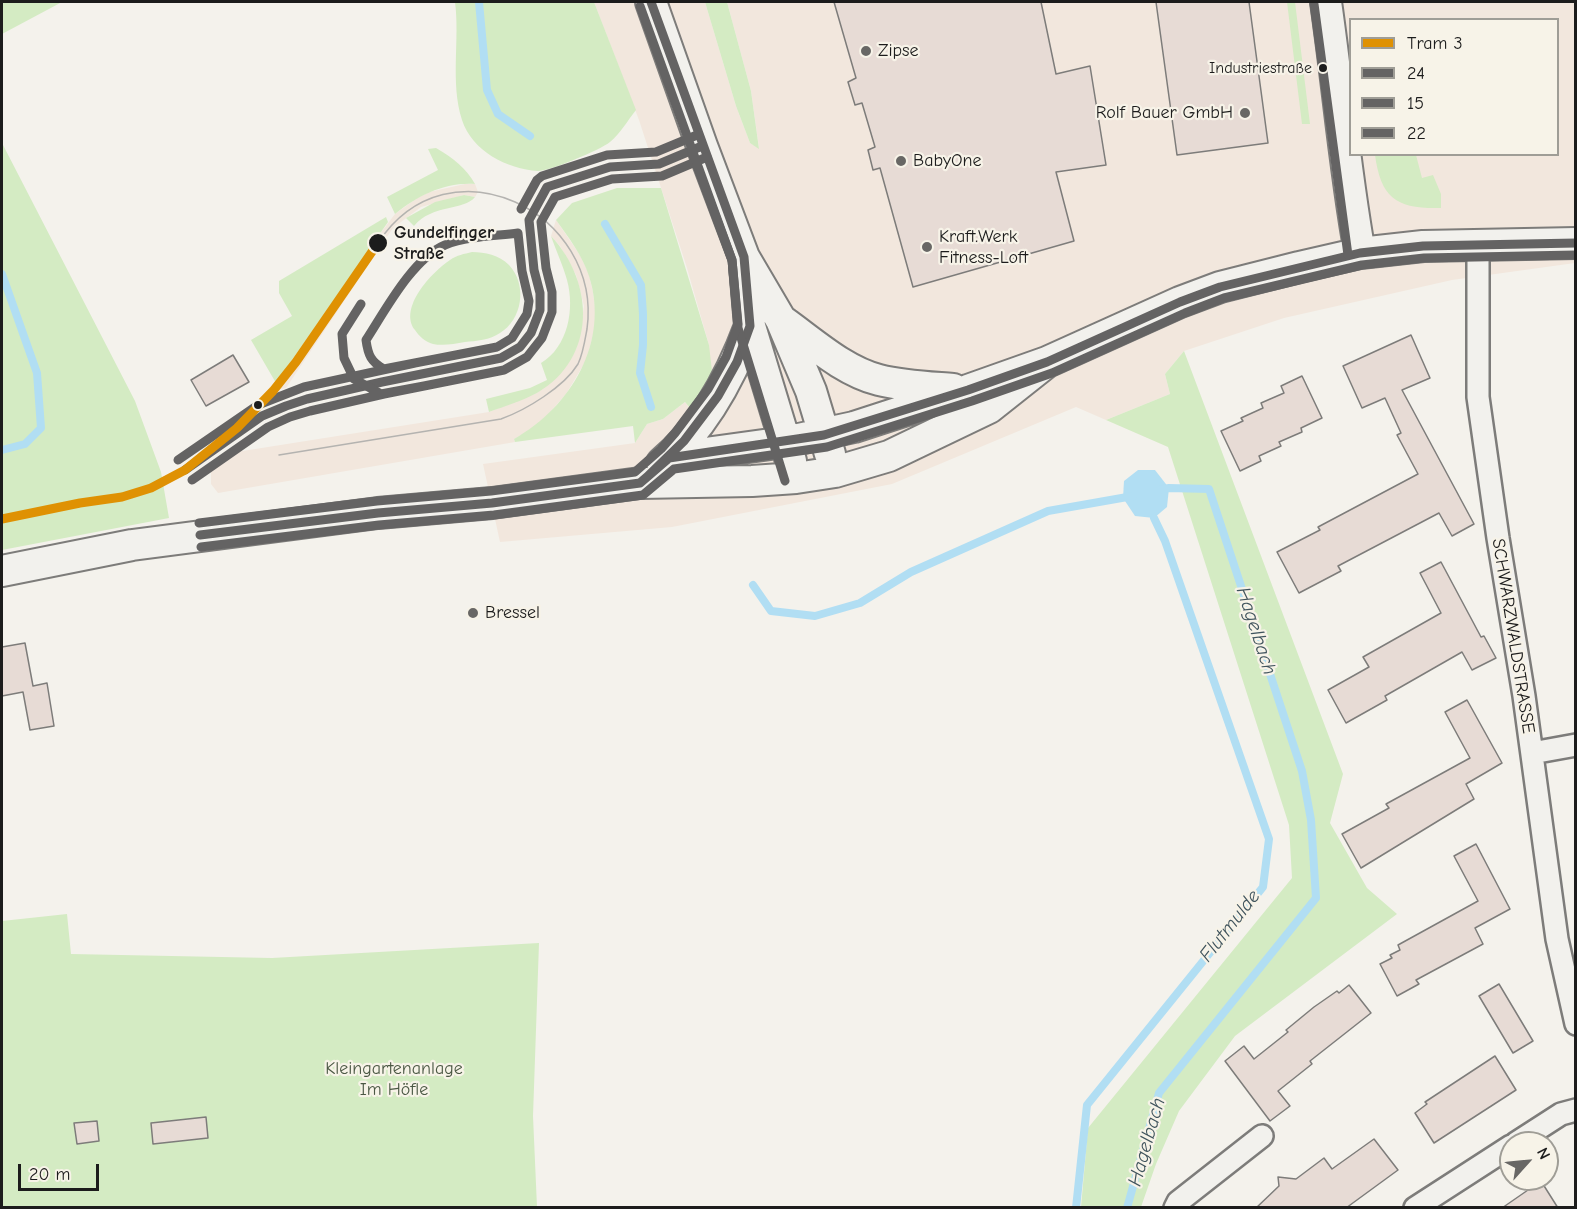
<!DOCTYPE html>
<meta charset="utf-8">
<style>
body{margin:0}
#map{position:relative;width:1577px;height:1209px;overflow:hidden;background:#f4f2ec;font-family:"Comic Neue",sans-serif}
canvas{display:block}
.frame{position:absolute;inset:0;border:3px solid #1c1c1c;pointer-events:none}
.legend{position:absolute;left:1349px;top:18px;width:210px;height:138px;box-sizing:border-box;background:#f7f3e8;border:2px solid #9f9d96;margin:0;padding:8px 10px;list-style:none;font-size:18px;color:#1c1c1c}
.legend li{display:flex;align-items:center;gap:12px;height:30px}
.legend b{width:30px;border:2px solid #9f9d96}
.north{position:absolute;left:1499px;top:1131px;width:60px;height:60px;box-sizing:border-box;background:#f7f3e8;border:2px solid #9f9d96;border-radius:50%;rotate:63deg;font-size:16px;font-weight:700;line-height:24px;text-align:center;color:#1c1c1c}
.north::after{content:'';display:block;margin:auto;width:21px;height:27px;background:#686765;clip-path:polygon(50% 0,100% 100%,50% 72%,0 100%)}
.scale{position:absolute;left:18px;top:1164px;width:81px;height:27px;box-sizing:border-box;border:3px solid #1c1c1c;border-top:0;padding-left:8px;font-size:18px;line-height:21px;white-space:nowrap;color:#1c1c1c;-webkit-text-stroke:4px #f7f3e8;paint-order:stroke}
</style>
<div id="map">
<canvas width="1577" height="1209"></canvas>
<div class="frame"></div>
<ul class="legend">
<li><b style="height:8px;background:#df9103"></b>Tram 3</li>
<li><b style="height:8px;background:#646363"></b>24</li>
<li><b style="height:8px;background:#646363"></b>15</li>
<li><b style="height:8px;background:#646363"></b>22</li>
</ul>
<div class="north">N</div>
<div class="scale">20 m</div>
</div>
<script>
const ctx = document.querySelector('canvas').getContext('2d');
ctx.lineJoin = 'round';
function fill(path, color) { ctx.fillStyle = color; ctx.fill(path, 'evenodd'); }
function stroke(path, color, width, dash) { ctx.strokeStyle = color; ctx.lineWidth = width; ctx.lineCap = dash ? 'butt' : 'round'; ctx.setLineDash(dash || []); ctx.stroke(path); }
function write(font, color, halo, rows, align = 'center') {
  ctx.font = font + ' "Comic Neue",sans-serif'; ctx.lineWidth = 4.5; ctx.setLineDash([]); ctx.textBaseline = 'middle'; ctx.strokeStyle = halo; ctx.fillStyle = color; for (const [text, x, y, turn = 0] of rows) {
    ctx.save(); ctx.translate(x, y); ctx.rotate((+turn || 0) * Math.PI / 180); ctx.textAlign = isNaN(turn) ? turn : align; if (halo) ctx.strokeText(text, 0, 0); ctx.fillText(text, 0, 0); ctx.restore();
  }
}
fill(new Path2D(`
 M 594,2 L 705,2 L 736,106 L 750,143 L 759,148 L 751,91 L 727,2 L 1575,2 L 1575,263 L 1452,280 L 1284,318 L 1184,351 L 1165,374 L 1170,394 L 1106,420 L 1076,407 L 892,484 L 672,527 L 500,542 L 483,464 L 635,443 L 647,424 L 663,419 L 685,402 L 695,414 L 709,345 L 687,268 L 639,120 ZM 1350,20 L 1558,20 L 1558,154 L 1350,154 Z
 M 465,184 L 475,184 L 478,192 L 475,197 L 464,195 L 421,207 L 393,228 L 286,388 L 281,389 L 276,383 L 360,260 L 395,214 L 417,198 L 429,192 Z
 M 556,220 L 580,255 L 589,274 L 593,293 L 596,313 L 595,327 L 587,359 L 566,394 L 545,418 L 531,430 L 514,439 L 515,442 L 218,493 L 211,484 L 211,471 L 230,453 L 489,412 L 537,393 L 562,371 L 571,358 L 577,347 L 584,306 L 576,275 L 560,246 L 551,236 Z`), '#f2e7dd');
fill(new Path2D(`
 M 2,2 L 62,2 L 2,34 Z
 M 455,2 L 594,2 L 636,110 C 628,120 620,134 610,142 C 600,150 550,171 538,171 C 507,169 472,151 462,120 C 450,82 460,40 455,2 Z
 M 705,2 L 727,2 L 751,91 L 759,149 L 750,143 L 736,106 Z
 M 1287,2 L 1295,2 L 1310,124 L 1302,124 Z
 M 2,143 L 135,401 L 161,472 L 169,518 L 2,550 Z
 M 436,148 C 453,158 466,168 475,184 C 445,182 419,195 395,214 L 387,197 L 438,170 L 428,149 Z
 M 1375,155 L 1416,155 L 1422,178 L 1433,175 L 1441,194 L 1441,208 C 1397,209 1381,199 1375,155 Z
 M 617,188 L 661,188 L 709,345 L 713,380 L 695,414 L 685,402 L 663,419 L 647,424 L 635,443 L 633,426 L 515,442 L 514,439 C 571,407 610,342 589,276 C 582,255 569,238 556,220 L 572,203 Z
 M 464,195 L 475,197 C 464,211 432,204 414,226 L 406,218 L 435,202 Z
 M 386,217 L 388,222 L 276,383 L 251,340 L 292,316 L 279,293 L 279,281 Z
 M 551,236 C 595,283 597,358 537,393 C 522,401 505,406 489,412 L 486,399 L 530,388 L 547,380 L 541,363 C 568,347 575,309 567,280 C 563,265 556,251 551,236 Z
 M 472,252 C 485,252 499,255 509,265 C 528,285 522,320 500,333 C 490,340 476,341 465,342 C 454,344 443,346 433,344 C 425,342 419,336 415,330 C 398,308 432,272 450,260 C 457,255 464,254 472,252 Z
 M 1184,351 L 1343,774 L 1330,823 L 1367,888 L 1397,914 L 1235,1036 L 1179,1111 L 1156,1164 L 1141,1207 L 1081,1207 L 1088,1128 L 1292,878 L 1289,825 L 1168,447 L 1106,420 L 1170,394 L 1165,374 Z
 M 67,914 L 71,954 L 272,958 L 539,943 L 533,1116 L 537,1207 L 2,1207 L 2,921 Z`), '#d4ebc3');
fill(new Path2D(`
 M 1138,470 L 1155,470 L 1169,488 L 1167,507 L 1154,518 L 1135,516 L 1123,498 L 1124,481 Z`), '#b1def3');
stroke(new Path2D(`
 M 479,2 L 487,90 L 498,114 L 530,136
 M 605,224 L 641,285 L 643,314 L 643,345 L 640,373 L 651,407
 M 2,274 L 37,373 L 41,428 L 25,444 L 2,450
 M 753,585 L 771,611 L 815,616 L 860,603 L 911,572 L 1048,511 L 1133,496
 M 1076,1208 L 1087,1105 L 1263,887 L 1269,839 L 1165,541 L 1154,518
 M 1127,1208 L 1159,1093 L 1316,898 L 1311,820 L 1302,771 L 1209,489 L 1169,488 L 1160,490`), '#b1def3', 8);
const building = new Path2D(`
 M 834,2 L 1041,2 L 1056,74 L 1090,66 L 1106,165 L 1056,172 L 1074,241 L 913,287 L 880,168 L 873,170 L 868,150 L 875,147 L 862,103 L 855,105 L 848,82 L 856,78 Z
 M 1156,2 L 1249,2 L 1268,143 L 1177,155 Z
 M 1411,335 L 1430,378 L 1402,390 L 1474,524 L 1452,536 L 1439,513 L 1338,566 L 1341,571 L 1299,593 L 1277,552 L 1320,530 L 1318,527 L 1418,474 L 1397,435 L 1401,433 L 1385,398 L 1362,408 L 1343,366 Z
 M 233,355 L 249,382 L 206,406 L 191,380 Z
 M 1302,376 L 1322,418 L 1301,428 L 1302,432 L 1279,442 L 1281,446 L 1259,456 L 1261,461 L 1240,471 L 1221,431 L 1243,421 L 1241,418 L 1263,408 L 1261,403 L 1284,393 L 1281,386 Z
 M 1441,562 L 1481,637 L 1484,636 L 1496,658 L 1472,670 L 1462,652 L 1385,696 L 1387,700 L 1346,723 L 1328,690 L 1369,667 L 1363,657 L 1441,613 L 1420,573 Z
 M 25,643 L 33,686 L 47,683 L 54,726 L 30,730 L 23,692 L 2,696 L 2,647 Z
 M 1467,700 L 1502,763 L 1466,784 L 1474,799 L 1361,868 L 1342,834 L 1389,808 L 1386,804 L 1470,758 L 1445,712 Z
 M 1476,844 L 1510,909 L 1475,928 L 1483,944 L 1416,980 L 1419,984 L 1397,996 L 1380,964 L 1392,958 L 1390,955 L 1400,950 L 1398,945 L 1478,901 L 1454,856 Z
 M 1499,984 L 1533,1041 L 1513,1053 L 1479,996 Z
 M 1349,985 L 1371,1013 L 1310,1061 L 1312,1064 L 1278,1091 L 1290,1106 L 1270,1121 L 1225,1061 L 1244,1046 L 1254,1059 L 1288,1032 L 1286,1030 L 1314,1007 L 1337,991 L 1339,993 Z
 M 1495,1056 L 1516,1090 L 1434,1143 L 1415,1113 L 1427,1104 L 1425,1102 Z
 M 206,1117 L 208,1138 L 153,1144 L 151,1123 Z
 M 97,1121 L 99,1141 L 77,1144 L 74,1123 Z
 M 1374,1139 L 1398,1170 L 1346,1208 L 1256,1208 L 1279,1186 L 1278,1177 L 1296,1179 L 1324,1158 L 1332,1169 Z
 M 1541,1181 L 1558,1208 L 1502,1208 Z`);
fill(building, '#e7dbd5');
stroke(building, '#7d7c7a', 1.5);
const street = new Path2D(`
 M 1478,244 L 1478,397 L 1498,538 L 1524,696 L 1557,939 L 1576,1024
 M 1532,753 L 1576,745
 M 1516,1143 L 1561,1114 L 1576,1110
 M 1175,1208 L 1178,1202 L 1262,1136
 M 1415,1208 L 1511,1146`);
const secondary = new Path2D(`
 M 651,2 L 702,146 L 744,257 L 781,320 L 811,391 L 830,454
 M 1326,2 C 1338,85 1345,170 1360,253
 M 745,266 L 750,326 L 791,461
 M 781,320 C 811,341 843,371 879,380 C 903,386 928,387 953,389
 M 669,458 L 785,442 L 854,427 L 968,390 L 1047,362 L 1180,302 L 1220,287 L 1299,267 L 1360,253 L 1423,246 L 1576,243
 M 662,463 C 704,428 731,377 750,326
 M 2,571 L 132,545 L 378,513 L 492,503 L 640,483 L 752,481 L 796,478 L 835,472 L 889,456 L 989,408 L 1047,362`);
stroke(street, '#7d7c7a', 26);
stroke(secondary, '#7d7c7a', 34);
stroke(street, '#f2f1ed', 21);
stroke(secondary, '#f2f1ed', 30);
stroke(new Path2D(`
 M 279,455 L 501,419 C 526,410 564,387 578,364 C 583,354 585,340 587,329 C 603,213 449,135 378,243`), '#b4b3b0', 1.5);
stroke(new Path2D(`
 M 185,470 L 262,416 L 286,406 L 307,399 L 382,382 L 501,358 L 520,347 L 531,333 L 540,310 L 540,293 L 534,270 L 529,220 L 547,187 L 610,167 L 659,164 L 702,146
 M 648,476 L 684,441 L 718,396 L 737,362 L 750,326 L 744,257 L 651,2
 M 200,535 L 378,513 L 492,503 L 640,483 L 669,458 L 824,435 L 968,390 L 1047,362 L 1180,302 L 1220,287 L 1360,253 L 1423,246 L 1576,243`), '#646363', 9);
stroke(new Path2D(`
 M 1314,4 L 1348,255
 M 691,150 L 732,260 L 738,328 L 785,481
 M 361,304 L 342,334 L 344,358 L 354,379 L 381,394 L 424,386
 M 192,480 L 268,427 L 290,417 L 310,411 L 384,394 L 504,370 L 527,357 L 542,338 L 552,312 L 552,292 L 546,268 L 541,222 L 555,197 L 612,179 L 662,176 L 707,157
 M 201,547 L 379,525 L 494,515 L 643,495 L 674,469 L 827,447 L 972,401 L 1052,373 L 1185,313 L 1224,298 L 1362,265 L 1424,258 L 1576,255`), '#646363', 9);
stroke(new Path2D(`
 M 521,209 L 537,180 L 542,176 L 607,155 L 656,152 L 697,135
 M 518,233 L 522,271 L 529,301 L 527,314 L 512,338 L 497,347 L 384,369 C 371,362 368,355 366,340 C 385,311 412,259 445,245 C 468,236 495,236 518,233 Z
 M 178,460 L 258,405 L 304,387 L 415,363
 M 199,523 L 377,501 L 491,491 L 635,472 L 661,449 L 675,433 L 708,389 L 726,357 L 738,324 L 732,260 L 640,6`), '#646363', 9);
stroke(new Path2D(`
 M 2,519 L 80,503 L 122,497 L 151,488 L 185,470 L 237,428 L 273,391 L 296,362 L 378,243`), '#df9103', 9);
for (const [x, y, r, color] of [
 [866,51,6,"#686765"],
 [1323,68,5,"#1c1c1c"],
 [1245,113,6,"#686765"],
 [901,161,6,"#686765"],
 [378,243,10,"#1c1c1c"],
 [927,247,6,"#686765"],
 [258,405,5,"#1c1c1c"],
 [473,613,6,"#686765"]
]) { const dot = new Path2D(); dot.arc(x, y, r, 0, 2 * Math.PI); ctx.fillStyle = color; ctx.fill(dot); stroke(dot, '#f7f3e8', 2); }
write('16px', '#1c1c1c', '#f7f3e8', [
 ["Industriestraße",1312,68]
], 'right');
write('18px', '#1c1c1c', '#f7f3e8', [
 ["Zipse",878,51],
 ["Rolf Bauer GmbH",1233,113,"right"],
 ["BabyOne",913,161],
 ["Kraft.Werk",939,237],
 ["Fitness-Loft",939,258],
 ["Bressel",485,613]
], 'left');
write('bold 18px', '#1c1c1c', '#f7f3e8', [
 ["Gundelfinger",394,233],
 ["Straße",394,254]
], 'left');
write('18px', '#1c1c1c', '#f7f3e8', [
 ["SCHWARZWALDSTRASSE",1513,636,81]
]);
write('18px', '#4b5844', '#f7f3e8', [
 ["Kleingartenanlage",394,1069],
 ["Im Höfle",394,1090]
]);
write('italic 20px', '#40545d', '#f7f3e8', [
 ["Hagelbach",1256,631,72],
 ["Flutmulde",1230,926,-52],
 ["Hagelbach",1147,1142,-74]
]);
</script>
